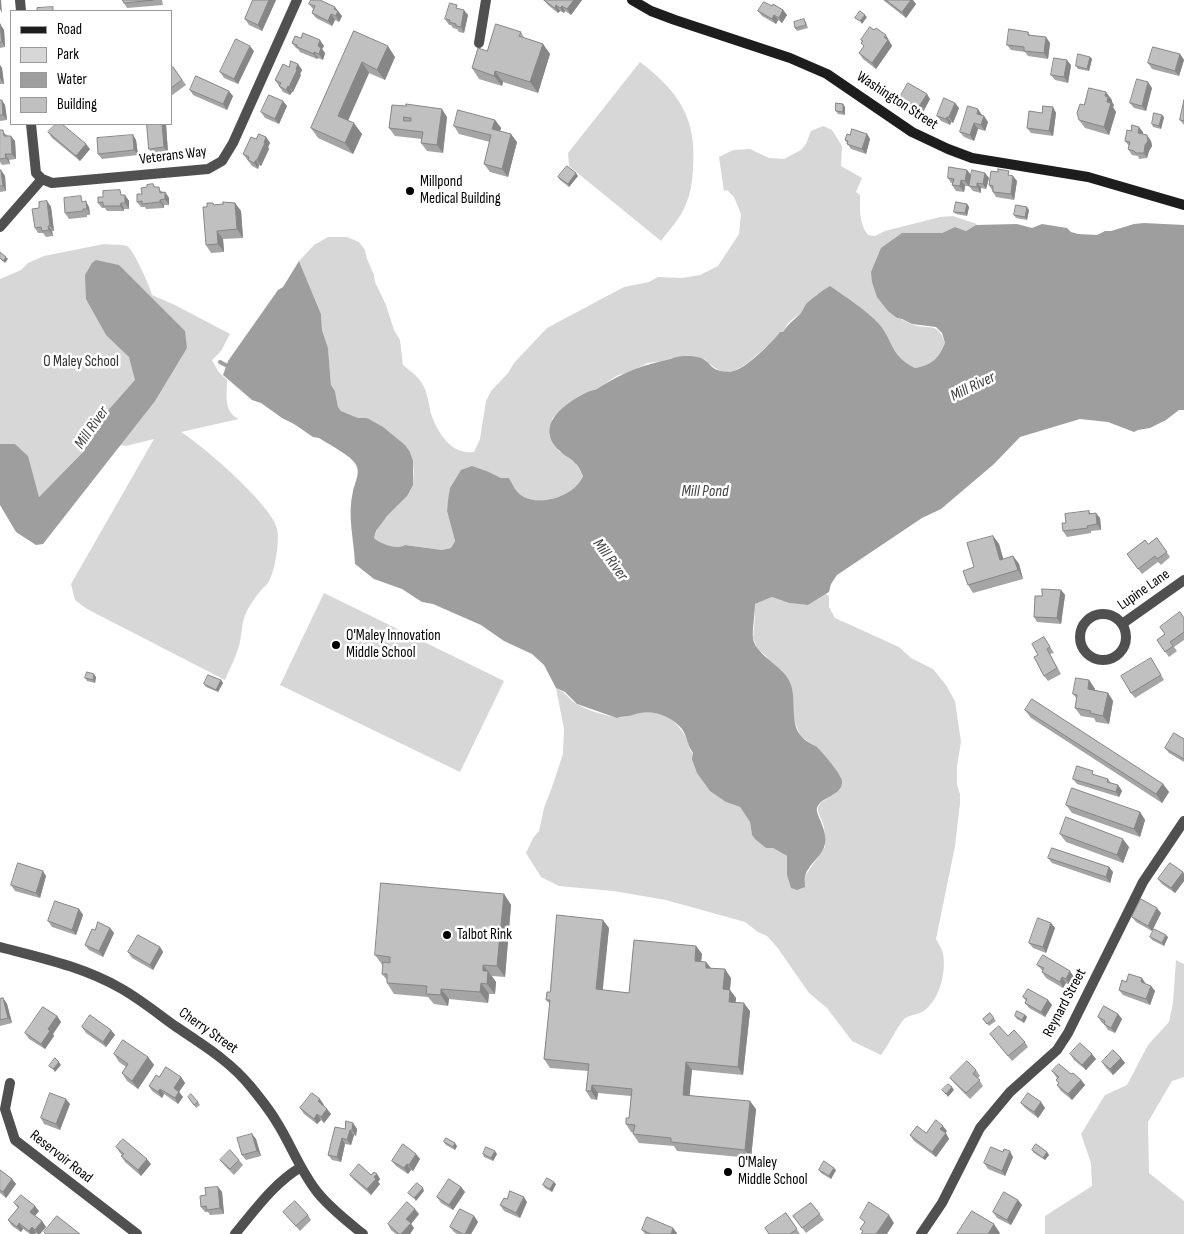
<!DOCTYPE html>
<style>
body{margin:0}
#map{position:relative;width:1184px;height:1234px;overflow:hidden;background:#fff;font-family:"Sofia Sans Condensed",sans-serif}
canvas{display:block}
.legend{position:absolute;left:10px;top:10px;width:162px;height:115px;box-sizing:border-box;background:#fff;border:1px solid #999;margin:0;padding:6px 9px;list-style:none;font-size:15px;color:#000}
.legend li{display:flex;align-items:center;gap:10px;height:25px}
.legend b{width:25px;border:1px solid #999}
</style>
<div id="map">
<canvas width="1184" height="1234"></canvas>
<ul class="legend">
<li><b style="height:6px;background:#1d1d1d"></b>Road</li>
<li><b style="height:14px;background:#d7d7d7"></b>Park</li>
<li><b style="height:14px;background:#9e9e9e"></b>Water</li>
<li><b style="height:14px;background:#c0c0c0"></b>Building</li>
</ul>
</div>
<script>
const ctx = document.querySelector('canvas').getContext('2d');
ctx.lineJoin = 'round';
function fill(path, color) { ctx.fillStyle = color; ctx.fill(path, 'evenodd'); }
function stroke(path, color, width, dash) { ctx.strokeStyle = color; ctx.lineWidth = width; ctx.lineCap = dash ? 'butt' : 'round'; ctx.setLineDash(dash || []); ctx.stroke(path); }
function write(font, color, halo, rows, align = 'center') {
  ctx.font = font + ' "Sofia Sans Condensed",sans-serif'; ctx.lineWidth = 5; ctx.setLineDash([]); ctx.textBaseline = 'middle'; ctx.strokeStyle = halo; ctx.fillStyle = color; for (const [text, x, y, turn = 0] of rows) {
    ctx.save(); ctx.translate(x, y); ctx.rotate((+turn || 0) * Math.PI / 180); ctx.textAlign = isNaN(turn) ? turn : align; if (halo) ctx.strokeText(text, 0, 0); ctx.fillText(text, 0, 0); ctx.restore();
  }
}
fill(new Path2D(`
 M 640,62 C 679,92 697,118 693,169 C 692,182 691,194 685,206 C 680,219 669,230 661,241 L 569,166 L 568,153 Z
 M 823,126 L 832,130 L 842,146 L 841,166 L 862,178 L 856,192 L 860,195 C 860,209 859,224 868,235 L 875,236 L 885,231 L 940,217 L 953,216 L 977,224 L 976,225 L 966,231 L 955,227 L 942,233 L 902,233 L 896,318 C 903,319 906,322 911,324 C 929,331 937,320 945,343 C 938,360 931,365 915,368 L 903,362 L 896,355 L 817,294 L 811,301 L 807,304 L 802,312 L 788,323 L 783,332 L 780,332 C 771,343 741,373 727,372 C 717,371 711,365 704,359 L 672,358 L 663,361 L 648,363 L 627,373 L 618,375 L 595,390 C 589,390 586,394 581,397 C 569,403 560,409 552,419 L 559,451 L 576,463 L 583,476 C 575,496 542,506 524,497 C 516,493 513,485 509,478 L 501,478 L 489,472 L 450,488 L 447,511 L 455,541 L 451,548 L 442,550 L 405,545 C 396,550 381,544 374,538 C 386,502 426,501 410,452 L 367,418 L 358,418 L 341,411 L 338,407 L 335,391 L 331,385 L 328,348 L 322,330 L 321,314 L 299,261 L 314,245 L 328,237 L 347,237 L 359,242 L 365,250 L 367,259 L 374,275 L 375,282 L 386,305 L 394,330 L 400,340 L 403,365 C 412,373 418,375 424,387 C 428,395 429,405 431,414 C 438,433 451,455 474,452 L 480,439 L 486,401 L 491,391 L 508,373 L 514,363 L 547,328 L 624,287 L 649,282 L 658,277 L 682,278 L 700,275 L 718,266 L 739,234 L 741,214 L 734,197 L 727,190 L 724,191 L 719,157 L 733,150 L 750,149 L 769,158 L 784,159 L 801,150 L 806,144 L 811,131 Z
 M 104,244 C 111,245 121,244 127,246 C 133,248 151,289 152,295 L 175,305 L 230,334 L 221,351 L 212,360 L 218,371 L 227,380 C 227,394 223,412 239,419 L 181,432 C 202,445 273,506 277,529 C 280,541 275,570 269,581 C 268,584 264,587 262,589 C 255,597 249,606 245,615 C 241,626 242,638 238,649 C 235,659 229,670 225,680 L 87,609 L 75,600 L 71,584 L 154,439 L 126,446 L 94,442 L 88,443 L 84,451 L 39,497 L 15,444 L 0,444 L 0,279 L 21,270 L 28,263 L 44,256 Z
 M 324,593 L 504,681 L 460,772 L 280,685 Z
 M 826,594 L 829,596 L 829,607 L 835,618 L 899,647 L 911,658 L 933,669 L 946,685 L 955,701 L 961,742 L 957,766 L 957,785 L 960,794 L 960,803 L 955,846 L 936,939 C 938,943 942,949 943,953 C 946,971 941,997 925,1010 C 920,1015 910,1014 904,1019 C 897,1027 888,1046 881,1055 L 852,1041 L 827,1008 L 809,993 L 777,947 L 767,936 L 758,932 L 745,922 L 666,900 L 613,891 L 559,886 L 541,877 L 526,853 L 533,838 L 539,831 L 544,808 L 552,787 L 563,754 L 564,729 L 556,688 C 567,693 569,700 578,705 C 588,710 603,715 614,717 C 623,719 632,714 640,712 C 645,712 655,712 660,713 C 673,717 690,737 690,750 L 726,802 L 740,807 L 750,822 L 752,835 L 766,848 L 773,848 L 787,856 L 787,875 L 805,876 L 825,847 C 825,840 825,834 824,827 C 822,816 811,808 825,800 C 832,795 838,792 842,784 L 818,748 L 800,736 L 793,716 L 792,688 L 765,655 L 758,650 L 753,638 L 755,616 L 755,604 L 772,597 L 789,603 L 808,605 Z
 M 1176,960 L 1184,964 L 1184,1077 L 1172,1081 L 1148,1122 L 1149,1173 L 1184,1201 L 1184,1234 L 1045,1234 L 1045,1216 L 1092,1186 L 1091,1163 L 1081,1134 L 1105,1095 L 1127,1085 L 1148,1045 L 1169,1022 L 1173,1003 Z`), '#d7d7d7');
fill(new Path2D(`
 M 1144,223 L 1184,225 L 1184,410 L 1179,410 L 1166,420 L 1150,428 L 1138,430 L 1134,432 L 1108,422 L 1080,419 L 1020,437 L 994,464 L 941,509 L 922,518 L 837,575 L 831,584 L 829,592 L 808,605 L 789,603 L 772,597 L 755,604 C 755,615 752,629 753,639 C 757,657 786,667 791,685 C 796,699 790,724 801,736 C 805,741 812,744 817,747 C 822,752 841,774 842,781 C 843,796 821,796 817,808 C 815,814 828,830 825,844 C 823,856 808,864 805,876 C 804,879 805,884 805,887 L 797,890 L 791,888 L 787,875 L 787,856 L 773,848 L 766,848 L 755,839 L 752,835 L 750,822 L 740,807 L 726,802 L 710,791 L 697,773 L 692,759 L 693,753 C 688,747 687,736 682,729 C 672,717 655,710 640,713 C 636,713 632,716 628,716 C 624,717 622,716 617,718 L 577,704 L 565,692 L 556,688 L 544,665 L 532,654 L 504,641 L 481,625 L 433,604 L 422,602 L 402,589 L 374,579 L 355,564 C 354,539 347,516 353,491 C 355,482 362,471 354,462 C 349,455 327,443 319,438 L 313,437 L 294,424 L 282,418 L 261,403 L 252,400 L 223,375 L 228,361 L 278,290 L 283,287 L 299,261 L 321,314 L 322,330 L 328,348 L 331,385 L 335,391 L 338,407 L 341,411 L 358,418 L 367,418 L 383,427 L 405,445 L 410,452 L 413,461 L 413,485 L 407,496 L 387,516 L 376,531 L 374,538 C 381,544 396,550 405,545 L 442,550 L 451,548 L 455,541 L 447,511 L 448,500 L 450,488 L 461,470 L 472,466 L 489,472 L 501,478 L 509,478 C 513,485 516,493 524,497 C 542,506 575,496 583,476 C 581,472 579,466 575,463 C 571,458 564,456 560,451 C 543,436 548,419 565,406 C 571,401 588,390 595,390 C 617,376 636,367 662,361 C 669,360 676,356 684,356 C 691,356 700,356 706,361 C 709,363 711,367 715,369 C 719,371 728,373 733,371 C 747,368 771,343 780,332 L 783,332 C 788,324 794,320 800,314 C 803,311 804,306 807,303 C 814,297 821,291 830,286 C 847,298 865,309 879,324 C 894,342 890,356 915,368 C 931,365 938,360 945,343 L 942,333 L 936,327 L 912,324 L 902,319 L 897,318 L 888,311 L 877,297 L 872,282 L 871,272 L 881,248 L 902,233 L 942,233 L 955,227 L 966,231 L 976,225 L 1017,224 L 1032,228 L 1042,224 L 1067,228 L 1071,232 L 1078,234 L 1097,235 L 1105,231 L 1111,231 L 1134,224 Z
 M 96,260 L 119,265 L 185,331 L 187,348 L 155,401 L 43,544 L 36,545 L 16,532 L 0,505 L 0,444 L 15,444 L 28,456 L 39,497 L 84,451 L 104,415 L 135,380 L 129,357 L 106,335 L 86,299 L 85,275 L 92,263 Z`), '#9e9e9e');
stroke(new Path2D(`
 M 220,362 L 231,368`), '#9e9e9e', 4);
stroke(new Path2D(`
 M 20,0 L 21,11
 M 479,43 L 486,0
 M 31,124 L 36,173 L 42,179 L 52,183 L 208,169 L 222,161 L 233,143 L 297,0
 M 0,227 L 42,179
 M1080 637a23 23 0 1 1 46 0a23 23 0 1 1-46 0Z
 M 1122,624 L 1184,580
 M 0,947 C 42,958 84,967 122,989 C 141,1000 157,1013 175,1026 C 203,1045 230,1061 251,1087 C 260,1098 269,1109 276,1121 C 291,1144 300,1171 318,1193 C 331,1209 347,1221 363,1234
 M 10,1083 L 5,1109 L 15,1140 L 137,1234
 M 235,1234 C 255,1210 274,1183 301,1167
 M 921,1234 L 942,1203 L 980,1128 L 1010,1092 L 1057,1050 L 1068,1033 L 1143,882 L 1184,821`), '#505050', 10);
stroke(new Path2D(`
 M 632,0 L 651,11 L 675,20 L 790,58 L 827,74 L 912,132 L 948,149 L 972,158 L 1088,177 L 1184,205`), '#1d1d1d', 10);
fill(new Path2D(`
 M 123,0 L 162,0 L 163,5 L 127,8 L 124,3 Z
 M 253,0 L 276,0 L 262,31 L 249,25 L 245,19 Z
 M 544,0 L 582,0 L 571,15 L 565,11 L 564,13 L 560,11 L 558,13 L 548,5 Z
 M 883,0 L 911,0 L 916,4 L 906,18 Z
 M 309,4 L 342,16 L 339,22 L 335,20 L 332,26 L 316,18 L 312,13 L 313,9 Z
 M 772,6 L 783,10 L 787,15 L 782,23 L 778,20 L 776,24 L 762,16 L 758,11 Z
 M 460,9 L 468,15 L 464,33 L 459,32 L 457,29 L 453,28 L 451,25 L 449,25 L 445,19 Z
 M 804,19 L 806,22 L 808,28 L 797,31 L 795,28 Z
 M 0,24 L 4,30 L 5,47 L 0,48 Z
 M 354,31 L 395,57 L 385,80 L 369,73 L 348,121 L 362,134 L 353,154 L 318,138 L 311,128 Z
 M 521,32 L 524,38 L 543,44 L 550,54 L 538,93 L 503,82 L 502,86 L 479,79 L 472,68 L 487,51 Z
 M 1028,32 L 1030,35 L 1050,43 L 1048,59 L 1028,56 L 1025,52 L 1011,50 L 1007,45 Z
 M 301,38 L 324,46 L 322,49 L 325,53 L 323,60 L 318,58 L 317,59 L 300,52 L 298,49 L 296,48 L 292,43 Z
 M 861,40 L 890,41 L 889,41 L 892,46 L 876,69 L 863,59 L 859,53 L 864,47 L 861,43 L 862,42 Z
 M 254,51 L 238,84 L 224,78 L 220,72 Z
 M 1180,54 L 1184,60 L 1179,76 L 1152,69 L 1148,63 Z
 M 1090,57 L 1092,59 L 1089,71 L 1078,69 L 1076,66 Z
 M 298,64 L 302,70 L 300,74 L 301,75 L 293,92 L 292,92 L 290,95 L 283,92 L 275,80 L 289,67 Z
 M 0,65 L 2,68 L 4,84 L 0,84 Z
 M 1071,65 L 1068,83 L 1055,80 L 1051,75 Z
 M 173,67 L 186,85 L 171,96 L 171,69 Z
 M 1152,88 L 1146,111 L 1134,108 L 1130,103 Z
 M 190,90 L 233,96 L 227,110 L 193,95 Z
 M 900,97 L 930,99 L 922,114 L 903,103 Z
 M 0,100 L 5,105 L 7,120 L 0,121 Z
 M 1112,100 L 1112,102 L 1114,105 L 1113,107 L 1116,112 L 1109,135 L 1085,128 L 1079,120 L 1084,105 Z
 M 1184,100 L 1184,125 L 1180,120 Z
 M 955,103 L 959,108 L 953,123 L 951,122 L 950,125 L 941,121 L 937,116 Z
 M 392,105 L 447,117 L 443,153 L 427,151 L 421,143 L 422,139 L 395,136 L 389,128 Z
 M 287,106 L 279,124 L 265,118 L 261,112 Z
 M 845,107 L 845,115 L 838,114 L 836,111 Z
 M 1053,107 L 1056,113 L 1053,136 L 1031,133 L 1027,128 L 1042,113 Z
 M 982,115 L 982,116 L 984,116 L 988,122 L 985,131 L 978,129 L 974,141 L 964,137 L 960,132 Z
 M 1164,117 L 1161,129 L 1153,127 L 1152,124 Z
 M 495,120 L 501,128 L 500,131 L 517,142 L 508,177 L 490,172 L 484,164 L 490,142 L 459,134 L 454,126 Z
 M 147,124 L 166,124 L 168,153 L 153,154 L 149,149 Z
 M 0,130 L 15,141 L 16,159 L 9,160 L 10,164 L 2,165 L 0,162 Z
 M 48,132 L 90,149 L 80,161 L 52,138 Z
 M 1143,132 L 1143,134 L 1151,141 L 1152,146 L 1149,151 L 1147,158 L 1139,159 L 1138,156 L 1132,155 L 1128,149 L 1129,146 L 1125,141 Z
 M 867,134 L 870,139 L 866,154 L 851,149 L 845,140 L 850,135 Z
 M 133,135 L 136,140 L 138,155 L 102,159 L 98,154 Z
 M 266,137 L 270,143 L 268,147 L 269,149 L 261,166 L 259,165 L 258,169 L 252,166 L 243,154 L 256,139 Z
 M 0,170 L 5,176 L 6,191 L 0,192 Z
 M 967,170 L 971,175 L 985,173 L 989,178 L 986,189 L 981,188 L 981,193 L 973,191 L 969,186 L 965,186 L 964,192 L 956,191 L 952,185 L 953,183 L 951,183 L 948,178 Z
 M 578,176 L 569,187 L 560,180 L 558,177 Z
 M 1012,176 L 1017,181 L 1014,200 L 996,197 L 989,185 Z
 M 153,184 L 155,187 L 163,192 L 165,192 L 169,198 L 169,205 L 164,205 L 164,208 L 146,209 L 145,207 L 141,207 L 137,202 L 142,194 L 147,187 Z
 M 124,195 L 129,201 L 129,209 L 124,209 L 124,211 L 107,211 L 105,208 L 102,208 L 98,203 Z
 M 47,201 L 51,207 L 54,231 L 52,231 L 53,236 L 46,237 L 43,233 L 38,233 L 35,228 L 39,208 Z
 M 235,203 L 241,211 L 243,238 L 223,239 L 224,252 L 211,253 L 206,245 L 215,205 Z
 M 967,204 L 969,207 L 967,216 L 956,214 L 954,212 Z
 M 89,207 L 90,215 L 87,215 L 87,217 L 69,219 L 65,213 Z
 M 1029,210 L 1027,220 L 1016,218 L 1014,215 Z
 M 1089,511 L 1091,514 L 1100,518 L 1101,530 L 1091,531 L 1091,533 L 1067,537 L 1063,531 L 1066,523 Z
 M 993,536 L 999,544 L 1003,559 L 1013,556 L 1019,564 L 1023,579 L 973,593 L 968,585 L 974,567 Z
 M 1157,538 L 1170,557 L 1161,565 L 1158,562 L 1142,574 L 1127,554 L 1148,544 Z
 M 1061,590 L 1065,595 L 1061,624 L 1037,622 L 1034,617 L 1042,596 Z
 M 1184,618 L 1184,640 L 1174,647 L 1177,651 L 1169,657 L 1157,640 Z
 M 1044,637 L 1054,653 L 1050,654 L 1061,674 L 1048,681 L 1044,676 L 1038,655 Z
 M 1151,658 L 1164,680 L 1135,698 L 1131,693 Z
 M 96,677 L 95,683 L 87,681 L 85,678 Z
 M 221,680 L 223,683 L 218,692 L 206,687 L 204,684 Z
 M 1089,680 L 1095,689 L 1094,690 L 1108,693 L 1113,701 L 1109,724 L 1096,722 L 1094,718 L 1081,716 L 1075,708 L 1077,699 L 1073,694 Z
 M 1025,710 L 1163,784 L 1169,792 L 1162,803 L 1031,718 Z
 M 1184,739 L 1184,762 L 1169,753 L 1165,748 Z
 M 1073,779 L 1108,779 L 1111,783 L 1118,785 L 1122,791 L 1119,797 L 1077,784 Z
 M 1066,805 L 1140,812 L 1145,820 L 1140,837 L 1072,813 Z
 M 1060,834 L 1129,847 L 1123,863 L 1066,842 Z
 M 1048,858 L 1109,867 L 1113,872 L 1110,883 L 1052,863 Z
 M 1183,872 L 1184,874 L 1184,881 L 1175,893 L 1162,884 L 1158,879 Z
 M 46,876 L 40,898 L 15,891 L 11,885 Z
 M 504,894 L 511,905 L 505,977 L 492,976 L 496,982 L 495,994 L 489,994 L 488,1003 L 449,999 L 448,1006 L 434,1004 L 428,997 L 394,994 L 387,983 L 387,980 L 382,974 L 383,966 L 375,955 Z
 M 79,909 L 83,915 L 76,935 L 52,927 L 48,921 Z
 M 1161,913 L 1152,931 L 1136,922 L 1132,917 Z
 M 1051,923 L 1055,928 L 1046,953 L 1033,948 L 1029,943 Z
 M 110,928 L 114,933 L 103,957 L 89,950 L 85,945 L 95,930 Z
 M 609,928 L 602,990 L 629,993 L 696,946 L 702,954 L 701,962 L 706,962 L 711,968 L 731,978 L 730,990 L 736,998 L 735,1002 L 750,1011 L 743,1075 L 692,1070 L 689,1095 L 756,1109 L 751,1158 L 677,1151 L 674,1146 L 639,1143 L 633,1134 L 634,1133 L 631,1132 L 626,1124 L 629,1118 L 631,1096 L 598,1093 L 597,1100 L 591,1099 L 586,1091 L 588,1071 L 550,1068 L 544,1059 L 550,1004 L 546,1000 L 550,992 Z
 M 1150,937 L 1168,937 L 1164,946 L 1152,940 Z
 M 160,947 L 163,952 L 153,970 L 132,958 L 128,952 Z
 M 1037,965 L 1074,977 L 1069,985 L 1066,983 L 1063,988 L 1046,978 L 1042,972 L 1043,971 Z
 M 1126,982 L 1146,984 L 1151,986 L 1155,991 L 1150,1005 L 1123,995 L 1119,990 Z
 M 1023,997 L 1048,1000 L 1052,1005 L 1045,1017 L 1029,1008 L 1025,1003 L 1026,1001 Z
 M 3,998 L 7,1004 L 12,1023 L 0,1026 L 0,999 Z
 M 990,1013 L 996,1021 L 989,1026 L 983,1019 Z
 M 1118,1014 L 1122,1019 L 1115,1033 L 1108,1030 L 1104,1024 L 1102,1023 L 1098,1017 Z
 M 1025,1015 L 1027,1017 L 1024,1023 L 1017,1019 L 1015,1016 Z
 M 57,1016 L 61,1022 L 53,1034 L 54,1036 L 45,1049 L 29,1039 L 25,1033 Z
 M 82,1027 L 111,1030 L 115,1035 L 106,1047 L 86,1033 Z
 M 990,1034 L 1025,1042 L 1028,1047 L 1012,1061 Z
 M 114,1054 L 148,1057 L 154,1065 L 138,1089 L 127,1081 L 122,1073 L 126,1067 L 119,1062 Z
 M 1070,1054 L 1096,1059 L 1086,1070 L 1074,1060 Z
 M 1121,1058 L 1125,1063 L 1113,1075 L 1106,1068 L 1102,1062 Z
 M 976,1070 L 980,1076 L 978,1078 L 983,1086 L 970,1099 L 954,1083 L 950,1078 Z
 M 1052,1071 L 1071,1074 L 1081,1080 L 1085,1085 L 1072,1100 L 1061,1091 L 1057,1085 L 1059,1084 L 1056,1080 L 1057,1078 Z
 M 159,1077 L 181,1077 L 185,1083 L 179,1092 L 183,1097 L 178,1104 L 164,1094 L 162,1098 L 152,1091 L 149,1086 Z
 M 188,1097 L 198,1102 L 200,1105 L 196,1108 Z
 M 1041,1102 L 1045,1108 L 1038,1118 L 1025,1108 L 1021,1103 Z
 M 70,1104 L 60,1130 L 44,1124 L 41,1118 Z
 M 323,1105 L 331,1114 L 324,1123 L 321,1120 L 317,1124 L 304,1114 L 300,1108 L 324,1105 Z
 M 353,1123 L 357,1129 L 356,1136 L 354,1135 L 351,1145 L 345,1144 L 341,1162 L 332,1160 L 328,1155 L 345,1129 Z
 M 947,1131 L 945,1133 L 949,1139 L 936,1157 L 914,1141 L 910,1135 Z
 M 252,1134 L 256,1139 L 261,1156 L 246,1160 L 242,1155 Z
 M 444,1142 L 457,1146 L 455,1150 L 446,1145 Z
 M 116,1147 L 151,1164 L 141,1176 L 125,1162 L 121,1156 L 122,1155 L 120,1153 Z
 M 1032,1150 L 1047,1152 L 1049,1155 L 1045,1160 L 1034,1153 Z
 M 416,1154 L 420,1159 L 413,1171 L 411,1170 L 408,1174 L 396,1166 L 392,1161 Z
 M 483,1154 L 497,1154 L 493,1161 L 484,1157 Z
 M 1013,1157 L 1005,1176 L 988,1169 L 984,1163 Z
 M 220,1160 L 239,1160 L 243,1165 L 234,1175 L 224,1165 Z
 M 0,1170 L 12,1179 L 16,1184 L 6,1198 L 0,1193 Z
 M 819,1170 L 836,1170 L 831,1179 L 821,1173 Z
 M 377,1174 L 380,1179 L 378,1182 L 380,1184 L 371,1195 L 354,1180 L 350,1175 L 371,1175 Z
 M 556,1184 L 552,1192 L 545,1188 L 543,1185 Z
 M 218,1187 L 222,1192 L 224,1214 L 210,1215 L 208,1212 L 205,1212 L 201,1207 L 206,1195 Z
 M 461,1187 L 465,1192 L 453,1210 L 441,1203 L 437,1197 Z
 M 507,1199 L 527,1202 L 520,1218 L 504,1211 L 500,1205 Z
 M 1018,1200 L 1022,1205 L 1011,1225 L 997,1218 L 993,1212 Z
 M 14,1203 L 39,1211 L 35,1216 L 42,1221 L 46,1227 L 40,1234 L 38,1234 L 36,1233 L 35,1234 L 30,1234 L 23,1229 L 21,1232 L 12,1226 L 8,1220 L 18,1208 Z
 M 811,1203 L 824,1220 L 806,1233 L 793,1216 Z
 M 283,1212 L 308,1215 L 311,1220 L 300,1231 Z
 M 786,1213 L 800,1234 L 769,1234 Z
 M 419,1214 L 411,1224 L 414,1228 L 410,1234 L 396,1234 L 391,1230 L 388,1224 Z
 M 474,1216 L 478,1222 L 471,1234 L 457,1234 L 454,1232 L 450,1227 Z
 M 642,1230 L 677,1233 L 677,1234 L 645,1234 Z`), '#a5a5a5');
fill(new Path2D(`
 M 0,0 L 1,0 L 2,13 L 0,9 Z
 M 269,0 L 276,0 L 262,31 L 258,25 Z
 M 574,0 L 582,0 L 571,15 L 567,9 Z
 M 911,0 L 913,0 L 916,4 L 906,18 L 902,12 Z
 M 556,5 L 560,11 L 558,13 L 555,8 Z
 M 562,6 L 565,11 L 564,13 L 560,8 Z
 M 335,7 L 342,16 L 339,22 L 336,16 L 334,9 Z
 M 464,10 L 468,15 L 464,33 L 461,27 Z
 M 783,10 L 787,15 L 782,23 L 779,18 Z
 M 331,14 L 335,20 L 332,26 L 328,21 Z
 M 774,15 L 778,20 L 776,24 L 772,19 Z
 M 865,15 L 867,17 L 862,24 L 860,21 Z
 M 0,24 L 4,30 L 5,47 L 2,42 Z
 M 886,35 L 892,46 L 876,69 L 872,63 Z
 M 1046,37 L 1050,43 L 1048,59 L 1044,53 Z
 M 320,40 L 324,46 L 322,49 L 325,53 L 323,60 L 319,54 L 318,46 Z
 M 543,44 L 550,54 L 538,93 L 530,82 Z
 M 250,46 L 254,51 L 238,84 L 234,79 Z
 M 388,46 L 395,57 L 385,80 L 377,70 Z
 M 314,52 L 318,58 L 317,59 L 314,54 Z
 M 1180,54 L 1184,60 L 1179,76 L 1175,71 Z
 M 1090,57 L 1092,59 L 1089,71 L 1087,69 Z
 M 1067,60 L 1071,65 L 1068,83 L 1064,77 Z
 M 362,62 L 369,73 L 345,127 L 338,116 Z
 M 298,64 L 302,70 L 300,74 L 301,75 L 293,92 L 289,87 Z
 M 0,65 L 2,68 L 4,84 L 0,78 Z
 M 495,71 L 503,82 L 502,86 L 494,76 Z
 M 1148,82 L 1152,88 L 1146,111 L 1142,106 Z
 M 288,86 L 292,92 L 290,95 L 286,90 Z
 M 229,91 L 233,96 L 227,110 L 223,104 Z
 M 1106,92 L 1112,100 L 1112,102 L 1114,105 L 1113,107 L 1116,112 L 1109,135 L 1104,127 L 1107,102 L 1105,96 Z
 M 927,94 L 930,99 L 922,114 L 918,108 Z
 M 2,100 L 5,105 L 7,120 L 3,115 Z
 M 283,101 L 287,106 L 279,124 L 275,119 Z
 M 955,103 L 959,108 L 953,123 L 949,117 Z
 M 843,104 L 845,107 L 845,115 L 843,112 Z
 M 1053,107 L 1056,113 L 1053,136 L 1049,131 Z
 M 442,109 L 447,117 L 443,153 L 437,145 Z
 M 978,109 L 982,115 L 980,119 L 977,114 Z
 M 1162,115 L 1164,117 L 1161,129 L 1159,126 Z
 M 984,116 L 988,122 L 985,131 L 981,125 Z
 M 947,117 L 951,122 L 950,125 L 946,119 Z
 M 495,120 L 501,128 L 498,137 L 492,129 Z
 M 354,123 L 362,134 L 353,154 L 345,143 Z
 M 974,123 L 978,129 L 974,141 L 970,135 Z
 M 162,124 L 166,124 L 168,153 L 164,147 Z
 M 1139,127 L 1143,132 L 1142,139 L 1138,133 Z
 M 511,134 L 517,142 L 508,177 L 502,169 Z
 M 867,134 L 870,139 L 866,154 L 862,149 Z
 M 133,135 L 136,140 L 138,155 L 134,150 Z
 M 1147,135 L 1151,141 L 1152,146 L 1149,151 L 1147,158 L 1144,153 Z
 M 11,136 L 15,141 L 16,159 L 12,154 Z
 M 266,137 L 270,143 L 268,147 L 269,149 L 261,166 L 257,160 Z
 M 86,144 L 90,149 L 80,161 L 76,156 Z
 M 5,154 L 9,160 L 10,164 L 6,158 Z
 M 256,160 L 259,165 L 258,169 L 254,163 Z
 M 1,170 L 5,176 L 6,191 L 3,186 Z
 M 967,170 L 971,175 L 969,186 L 965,181 Z
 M 576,173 L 578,176 L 569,187 L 568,184 Z
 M 985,173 L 989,178 L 986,189 L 983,184 Z
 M 1013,176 L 1017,181 L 1014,200 L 1011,194 Z
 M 961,180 L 965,186 L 964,192 L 960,186 Z
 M 977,183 L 981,188 L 981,193 L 977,187 Z
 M 165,192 L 169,198 L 169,205 L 165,199 Z
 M 125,195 L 129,201 L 129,209 L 125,203 Z
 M 160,200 L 164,205 L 164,208 L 160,202 Z
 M 47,201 L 51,207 L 54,231 L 50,226 Z
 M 86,201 L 89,207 L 90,215 L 87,209 Z
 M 121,203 L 124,209 L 124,211 L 120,206 Z
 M 235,203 L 241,211 L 243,238 L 237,229 Z
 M 967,204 L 969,207 L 967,216 L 965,213 Z
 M 1027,207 L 1029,210 L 1027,220 L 1025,217 Z
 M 48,226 L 52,231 L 53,236 L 49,230 Z
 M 217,231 L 223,239 L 224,252 L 218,244 Z
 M 6,257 L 8,259 L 5,263 L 3,261 Z
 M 1096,513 L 1100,518 L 1101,530 L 1097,524 Z
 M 993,536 L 999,544 L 1006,568 L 1000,560 Z
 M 1013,556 L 1019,564 L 1023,579 L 1018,570 Z
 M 1061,590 L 1065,595 L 1061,624 L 1057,618 Z
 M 94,674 L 96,677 L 95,683 L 93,680 Z
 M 221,680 L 223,683 L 218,692 L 216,690 Z
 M 1089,680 L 1095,689 L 1093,697 L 1088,689 Z
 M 1108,693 L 1113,701 L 1109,724 L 1103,716 Z
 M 1163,784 L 1169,792 L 1162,803 L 1156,794 Z
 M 1118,785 L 1122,791 L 1119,797 L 1116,792 Z
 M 1140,812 L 1145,820 L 1140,837 L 1134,829 Z
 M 1123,839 L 1129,847 L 1123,863 L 1117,855 Z
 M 1109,867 L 1113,872 L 1110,883 L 1106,877 Z
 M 43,871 L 46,876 L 40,898 L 36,893 Z
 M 1183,872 L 1184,874 L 1184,881 L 1175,893 L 1171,888 Z
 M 504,894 L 511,905 L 505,977 L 497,966 Z
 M 1157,908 L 1161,913 L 1152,931 L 1148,926 Z
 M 79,909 L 83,915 L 76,935 L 72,930 Z
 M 603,920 L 609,928 L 602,998 L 596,989 Z
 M 1051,923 L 1055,928 L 1046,953 L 1043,947 Z
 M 110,928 L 114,933 L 103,957 L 99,951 Z
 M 1166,935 L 1168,937 L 1164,946 L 1162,943 Z
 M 696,946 L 702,954 L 700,969 L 695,961 Z
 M 160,947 L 163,952 L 153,970 L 150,965 Z
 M 706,962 L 712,970 L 706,968 Z
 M 483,965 L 496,982 L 495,994 L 487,984 L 483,971 Z
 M 725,969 L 731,978 L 729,998 L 723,989 Z
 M 1070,971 L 1074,977 L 1069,985 L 1066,979 Z
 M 1062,977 L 1066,983 L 1063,988 L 1060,982 Z
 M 1142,978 L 1146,984 L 1141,982 Z
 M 481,983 L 489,994 L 488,1003 L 480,992 Z
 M 1151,986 L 1155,991 L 1150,1005 L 1146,999 Z
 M 441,989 L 449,999 L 448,1006 L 441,995 Z
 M 730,990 L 736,998 L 735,1010 L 729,1002 Z
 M 3,998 L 7,1004 L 12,1023 L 8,1018 Z
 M 1048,1000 L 1052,1005 L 1045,1017 L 1041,1012 Z
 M 744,1003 L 750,1011 L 743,1075 L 738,1067 Z
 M 1118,1014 L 1122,1019 L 1115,1033 L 1111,1028 Z
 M 1025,1015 L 1027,1017 L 1024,1023 L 1022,1020 Z
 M 57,1016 L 61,1022 L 53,1034 L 54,1036 L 45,1049 L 41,1044 L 48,1029 Z
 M 111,1030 L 115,1035 L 106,1047 L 103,1042 Z
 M 1092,1054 L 1096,1059 L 1086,1070 L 1082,1065 Z
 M 148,1057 L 154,1065 L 138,1089 L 132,1081 Z
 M 1121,1058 L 1125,1063 L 1113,1075 L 1110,1069 Z
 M 59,1062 L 61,1065 L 55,1072 L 53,1069 Z
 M 686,1062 L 692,1070 L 689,1103 L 683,1095 Z
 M 181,1077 L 185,1083 L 179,1092 L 183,1097 L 178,1104 L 175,1098 L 174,1088 Z
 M 1081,1080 L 1085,1085 L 1072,1100 L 1068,1094 Z
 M 592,1085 L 598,1093 L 597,1100 L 591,1091 Z
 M 952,1087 L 954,1090 L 948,1097 L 946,1094 Z
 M 160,1089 L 164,1094 L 162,1098 L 158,1092 Z
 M 66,1099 L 70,1104 L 60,1130 L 56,1124 Z
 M 320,1099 L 324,1105 L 322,1107 L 318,1101 Z
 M 750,1101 L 756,1109 L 751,1158 L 745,1150 Z
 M 1041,1102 L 1045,1108 L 1038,1118 L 1034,1112 Z
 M 327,1109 L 331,1114 L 324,1123 L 321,1117 Z
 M 317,1114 L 321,1120 L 317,1124 L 314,1119 Z
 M 353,1123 L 357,1129 L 356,1136 L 352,1130 Z
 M 943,1126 L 947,1131 L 944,1135 L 940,1129 Z
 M 350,1130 L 354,1135 L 351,1145 L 347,1140 Z
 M 946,1133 L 949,1139 L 936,1157 L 932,1152 Z
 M 252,1134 L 256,1139 L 261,1156 L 257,1151 Z
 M 342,1138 L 345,1144 L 341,1162 L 337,1157 Z
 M 455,1143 L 457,1146 L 455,1150 L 453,1147 Z
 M 495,1151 L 497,1154 L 493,1161 L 491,1158 Z
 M 1010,1151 L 1013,1157 L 1005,1176 L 1002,1171 Z
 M 1047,1152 L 1049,1155 L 1045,1160 L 1043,1158 Z
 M 416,1154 L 420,1159 L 413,1171 L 409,1165 Z
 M 147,1159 L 151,1164 L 141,1176 L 138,1170 Z
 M 407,1164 L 411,1170 L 408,1174 L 404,1168 Z
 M 834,1168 L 836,1170 L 831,1179 L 829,1176 Z
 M 377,1174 L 380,1179 L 378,1182 L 380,1184 L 371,1195 L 367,1189 L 374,1177 Z
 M 12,1179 L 16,1184 L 6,1198 L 3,1192 Z
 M 554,1182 L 556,1184 L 552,1192 L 550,1189 Z
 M 218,1187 L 222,1192 L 224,1214 L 220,1208 Z
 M 461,1187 L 465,1192 L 453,1210 L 449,1205 Z
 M 423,1188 L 424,1191 L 416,1201 L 414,1198 Z
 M 524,1197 L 527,1202 L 520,1218 L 516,1213 Z
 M 1018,1200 L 1022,1205 L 1011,1225 L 1007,1220 Z
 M 35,1206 L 39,1211 L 34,1217 L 30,1212 Z
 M 415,1209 L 419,1214 L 411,1224 L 414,1228 L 410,1234 L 401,1234 L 406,1219 Z
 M 889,1215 L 894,1223 L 887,1234 L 876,1234 Z
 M 474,1216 L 478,1222 L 471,1234 L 465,1234 Z
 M 42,1221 L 46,1227 L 40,1234 L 38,1234 L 35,1230 Z
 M 19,1223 L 23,1229 L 21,1232 L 17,1227 Z
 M 994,1224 L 1000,1233 L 999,1234 L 988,1234 Z
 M 32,1227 L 36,1233 L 35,1234 L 31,1234 L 29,1231 Z
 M 673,1228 L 677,1233 L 677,1234 L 671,1234 Z`), '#868686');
const building = new Path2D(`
 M 123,0 L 154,0 L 124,3 Z
 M 253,0 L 269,0 L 258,25 L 245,19 Z
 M 311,0 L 320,0 L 335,7 L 334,9 L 338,11 L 336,16 L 331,14 L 328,21 L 312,13 L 315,6 L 309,4 Z
 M 544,0 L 574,0 L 567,9 L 562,6 L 560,8 L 556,5 L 555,8 Z
 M 886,0 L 911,0 L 902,12 Z
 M 764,2 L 772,6 L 773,4 L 783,10 L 779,18 L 774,15 L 772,19 L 758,11 Z
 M 450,3 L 457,5 L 456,8 L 464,10 L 461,27 L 456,26 L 456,24 L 449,22 L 450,20 L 445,19 Z
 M 53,7 L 53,11 L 37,11 L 37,8 Z
 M 860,11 L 865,15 L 860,21 L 855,18 Z
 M 804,19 L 806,25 L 795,28 L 794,22 Z
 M 0,24 L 2,42 L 0,42 Z
 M 496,24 L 521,32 L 519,36 L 543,44 L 530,82 L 495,71 L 494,76 L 472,68 L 478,48 L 487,51 Z
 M 870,27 L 874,30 L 876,28 L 886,35 L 884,37 L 888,40 L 872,63 L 859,53 L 864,46 L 861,43 L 863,41 L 861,40 Z
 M 1009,29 L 1028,32 L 1028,35 L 1046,37 L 1044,53 L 1024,51 L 1024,47 L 1007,45 Z
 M 354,31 L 388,46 L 377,70 L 362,62 L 338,116 L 354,123 L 345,143 L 311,128 Z
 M 303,33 L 320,40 L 318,46 L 321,48 L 319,54 L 314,52 L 314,54 L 297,47 L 297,45 L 292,43 L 295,36 L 301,38 Z
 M 236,39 L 250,46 L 234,79 L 220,72 Z
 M 1153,47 L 1180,54 L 1175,71 L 1148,63 Z
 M 1078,54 L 1090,57 L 1087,69 L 1076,66 Z
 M 1054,58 L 1067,60 L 1064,77 L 1051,75 Z
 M 291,61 L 298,64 L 296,69 L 297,70 L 289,87 L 288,86 L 286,90 L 279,86 L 281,83 L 275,80 L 283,64 L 289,67 Z
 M 173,67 L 182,80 L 171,88 L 171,69 Z
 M 196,76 L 229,91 L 223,104 L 190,90 Z
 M 1137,79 L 1148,82 L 1142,106 L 1130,103 Z
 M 908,83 L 927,94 L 918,108 L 900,97 Z
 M 1089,88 L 1106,92 L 1105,96 L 1108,97 L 1107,102 L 1111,103 L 1104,127 L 1079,120 L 1077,113 L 1080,104 L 1084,105 Z
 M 269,95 L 283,101 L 275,119 L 261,112 Z
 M 944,98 L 955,103 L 949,117 L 947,117 L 946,119 L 937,116 Z
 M 0,100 L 2,100 L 3,115 L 0,115 Z
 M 1184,100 L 1184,121 L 1180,120 Z
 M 836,103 L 843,104 L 843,112 L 836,111 Z
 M 406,104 L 442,109 L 437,145 L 421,143 L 423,132 L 389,128 L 392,105 L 406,106 ZM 404,117 L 411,118 L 411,121 L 404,121 Z
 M 968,106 L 978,109 L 977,114 L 984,116 L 981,125 L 974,123 L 970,135 L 960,132 Z
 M 1043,106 L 1053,107 L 1049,131 L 1027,128 L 1029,111 L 1042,113 Z
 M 458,110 L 495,120 L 492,129 L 511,134 L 502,169 L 484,164 L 491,135 L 454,126 Z
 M 1154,113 L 1162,115 L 1159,126 L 1152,124 Z
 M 56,124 L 62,124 L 86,144 L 76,156 L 48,132 Z
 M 147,124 L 162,124 L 164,147 L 149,149 Z
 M 1132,125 L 1139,127 L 1138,133 L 1147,135 L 1148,141 L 1145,145 L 1144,153 L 1136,153 L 1134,151 L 1128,149 L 1130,142 L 1125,141 L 1127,130 L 1131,131 Z
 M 852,129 L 867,134 L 862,149 L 847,144 L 848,141 L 845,140 L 847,134 L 850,135 Z
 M 0,130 L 3,130 L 4,136 L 11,136 L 12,154 L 5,154 L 6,158 L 0,159 Z
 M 259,134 L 266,137 L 264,143 L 265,143 L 257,160 L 256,160 L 254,163 L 248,160 L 249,157 L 243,154 L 251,137 L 256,139 Z
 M 133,135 L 134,150 L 98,154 L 97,138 Z
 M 567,166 L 576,173 L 568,184 L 558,177 Z
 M 949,167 L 967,170 L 965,181 L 961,180 L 960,186 L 952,185 L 954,179 L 948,178 Z
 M 998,169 L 1009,171 L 1008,175 L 1013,176 L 1011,194 L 993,192 L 993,186 L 989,185 L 991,171 L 998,172 Z
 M 0,170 L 1,170 L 3,186 L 0,186 Z
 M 972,170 L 985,173 L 983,184 L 977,183 L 977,187 L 969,186 Z
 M 153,184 L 154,187 L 159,187 L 160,193 L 165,192 L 165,199 L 160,200 L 160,202 L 142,204 L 142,201 L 137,202 L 137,194 L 142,194 L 141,188 L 147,187 L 147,185 Z
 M 120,190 L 121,195 L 125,195 L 125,203 L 121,203 L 120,206 L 103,206 L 103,202 L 98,203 L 98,197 L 103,197 L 103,191 Z
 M 81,196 L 82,202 L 86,201 L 87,209 L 83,209 L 83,211 L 65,213 L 64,198 Z
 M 47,201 L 50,226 L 48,226 L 49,230 L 42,231 L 41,227 L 35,228 L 32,209 L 39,208 L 39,202 Z
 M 223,202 L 235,203 L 237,229 L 217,231 L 218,244 L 206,245 L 203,207 L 207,207 L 207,203 L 213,203 L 214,205 L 223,204 Z
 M 956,202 L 967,204 L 965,213 L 954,212 Z
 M 1016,205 L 1027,207 L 1025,217 L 1014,215 Z
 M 0,252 L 6,257 L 3,261 L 0,258 Z
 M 1089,511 L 1089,514 L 1096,513 L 1097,524 L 1087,526 L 1088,528 L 1063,531 L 1062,523 L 1066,523 L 1065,514 Z
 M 993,536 L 1000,560 L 1013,556 L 1018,570 L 968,585 L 963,571 L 974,567 L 967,543 Z
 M 1157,538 L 1167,552 L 1157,559 L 1155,556 L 1138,569 L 1127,554 L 1145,540 L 1148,544 Z
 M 1042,589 L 1061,590 L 1057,618 L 1034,617 L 1035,596 L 1042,596 Z
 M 1180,612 L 1184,618 L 1184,632 L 1170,642 L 1173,646 L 1165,652 L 1157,640 L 1165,634 L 1160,627 Z
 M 1044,637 L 1050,647 L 1047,649 L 1057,668 L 1044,676 L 1034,657 L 1038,655 L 1032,644 Z
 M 1151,658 L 1161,675 L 1131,693 L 1121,676 Z
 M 87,672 L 94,674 L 93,680 L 85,678 Z
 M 208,675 L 221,680 L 216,690 L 204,684 Z
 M 1076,678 L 1089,680 L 1088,689 L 1108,693 L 1103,716 L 1090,713 L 1091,711 L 1075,708 L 1077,695 L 1073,694 Z
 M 1032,699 L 1163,784 L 1156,794 L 1025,710 Z
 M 1174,733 L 1184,739 L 1184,759 L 1165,748 Z
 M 1077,766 L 1093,771 L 1092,774 L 1108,779 L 1107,782 L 1118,785 L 1116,792 L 1073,779 Z
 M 1072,788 L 1140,812 L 1134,829 L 1066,805 Z
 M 1066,817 L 1123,839 L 1117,855 L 1060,834 Z
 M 1052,848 L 1109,867 L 1106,877 L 1048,858 Z
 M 18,863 L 43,871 L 36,893 L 11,885 Z
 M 1170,863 L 1183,872 L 1171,888 L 1158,879 Z
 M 381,883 L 504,894 L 497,966 L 483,965 L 483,971 L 488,971 L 487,984 L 481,983 L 480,992 L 441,989 L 441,995 L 426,994 L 427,986 L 387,983 L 387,974 L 382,974 L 383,962 L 390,963 L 390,957 L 375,955 Z
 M 1141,899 L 1157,908 L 1148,926 L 1132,917 Z
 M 55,901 L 79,909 L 72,930 L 48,921 Z
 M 557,915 L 603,920 L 596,989 L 629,993 L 634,940 L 696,946 L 695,961 L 706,962 L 706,968 L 725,969 L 723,989 L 730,990 L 729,1002 L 744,1003 L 738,1067 L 686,1062 L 683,1095 L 750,1101 L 745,1150 L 671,1142 L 671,1138 L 633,1134 L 635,1125 L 626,1124 L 626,1118 L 629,1118 L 632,1089 L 592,1085 L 591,1091 L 586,1091 L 589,1064 L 544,1059 L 550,1000 L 546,1000 L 547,992 L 550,992 Z
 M 1038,918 L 1051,923 L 1043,947 L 1029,943 Z
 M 98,922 L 110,928 L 99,951 L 85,945 L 92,929 L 95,930 Z
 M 1154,929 L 1166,935 L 1162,943 L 1150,937 Z
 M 138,935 L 160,947 L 150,965 L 128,952 Z
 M 1043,955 L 1070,971 L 1066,979 L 1062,977 L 1060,982 L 1042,972 L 1044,968 L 1037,965 Z
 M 1129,974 L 1142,978 L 1141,982 L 1151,986 L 1146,999 L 1119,990 L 1122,980 L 1126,982 Z
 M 1028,989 L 1048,1000 L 1041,1012 L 1025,1003 L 1027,999 L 1023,997 Z
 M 3,998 L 8,1018 L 0,1020 L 0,999 Z
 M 1104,1006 L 1118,1014 L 1111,1028 L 1104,1024 L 1105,1021 L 1098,1017 Z
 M 43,1007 L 57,1016 L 48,1029 L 50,1031 L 41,1044 L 25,1033 Z
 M 1017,1011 L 1025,1015 L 1022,1020 L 1015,1016 Z
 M 990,1013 L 994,1018 L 987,1024 L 983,1019 Z
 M 90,1015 L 111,1030 L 103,1042 L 82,1027 Z
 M 999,1026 L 1008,1036 L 1014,1030 L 1025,1042 L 1008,1056 L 990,1034 Z
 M 123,1040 L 148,1057 L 132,1081 L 122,1073 L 128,1064 L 114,1054 Z
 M 1080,1043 L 1092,1054 L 1082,1065 L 1070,1054 Z
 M 1113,1050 L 1121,1058 L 1110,1069 L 1102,1062 Z
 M 55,1058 L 59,1062 L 53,1069 L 49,1066 Z
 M 967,1061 L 976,1070 L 973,1074 L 980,1080 L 966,1093 L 950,1078 Z
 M 1059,1064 L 1071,1074 L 1073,1073 L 1081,1080 L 1068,1094 L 1057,1085 L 1059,1083 L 1056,1080 L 1059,1077 L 1052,1071 Z
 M 166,1067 L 181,1077 L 174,1088 L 179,1092 L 175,1098 L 160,1089 L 158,1092 L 149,1086 L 156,1075 L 159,1077 Z
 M 948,1084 L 952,1087 L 946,1094 L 942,1090 Z
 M 50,1093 L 66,1099 L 56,1124 L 41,1118 Z
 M 312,1093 L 320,1099 L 318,1101 L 327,1109 L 321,1117 L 317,1114 L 314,1119 L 300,1108 Z
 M 1028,1093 L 1041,1102 L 1034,1112 L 1021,1103 Z
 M 191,1094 L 198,1102 L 194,1105 L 188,1097 Z
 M 936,1120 L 943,1126 L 940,1129 L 946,1133 L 932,1152 L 910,1135 L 917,1126 L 926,1133 Z
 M 346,1121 L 353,1123 L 352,1130 L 350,1130 L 347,1140 L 342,1138 L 337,1157 L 328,1155 L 335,1127 L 345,1129 Z
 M 252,1134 L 257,1151 L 242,1155 L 237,1138 Z
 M 446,1138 L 455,1143 L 453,1147 L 444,1142 Z
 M 123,1139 L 147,1159 L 138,1170 L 121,1156 L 124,1154 L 116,1147 Z
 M 403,1144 L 416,1154 L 409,1165 L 407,1164 L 404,1168 L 392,1161 Z
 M 1036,1144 L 1047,1152 L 1043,1158 L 1032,1150 Z
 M 486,1147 L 495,1151 L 491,1158 L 483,1154 Z
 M 991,1147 L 1003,1152 L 1004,1149 L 1010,1151 L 1002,1171 L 984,1163 Z
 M 230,1150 L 239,1160 L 230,1169 L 220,1160 Z
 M 824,1161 L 834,1168 L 829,1176 L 819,1170 Z
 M 359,1164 L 371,1175 L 374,1172 L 377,1174 L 374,1177 L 376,1179 L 367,1189 L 350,1175 Z
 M 0,1170 L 12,1179 L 3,1192 L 0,1190 Z
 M 547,1178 L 554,1182 L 550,1189 L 543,1185 Z
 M 449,1179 L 461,1187 L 449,1205 L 437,1197 Z
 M 417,1183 L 423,1188 L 414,1198 L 408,1193 Z
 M 218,1187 L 220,1208 L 207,1210 L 206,1206 L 201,1207 L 200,1196 L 206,1195 L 205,1188 Z
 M 510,1191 L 524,1197 L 516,1213 L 500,1205 L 504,1198 L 507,1199 Z
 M 1004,1192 L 1018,1200 L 1007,1220 L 993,1212 Z
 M 21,1195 L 35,1206 L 30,1212 L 42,1221 L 35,1230 L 32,1227 L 29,1231 L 19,1223 L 17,1227 L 8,1220 L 19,1207 L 14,1203 Z
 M 295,1201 L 308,1215 L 296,1226 L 283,1212 Z
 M 407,1202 L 415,1209 L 406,1219 L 411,1223 L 401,1234 L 399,1234 L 388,1224 Z
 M 869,1202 L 889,1215 L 876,1234 L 861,1234 L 863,1231 L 860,1229 L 865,1222 L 860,1218 Z
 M 811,1203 L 820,1214 L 802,1228 L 793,1216 Z
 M 460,1209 L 474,1216 L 465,1234 L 463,1234 L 450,1227 Z
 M 972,1211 L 994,1224 L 988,1234 L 957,1234 Z
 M 786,1213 L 797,1229 L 790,1234 L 769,1234 L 765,1228 Z
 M 57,1216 L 80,1234 L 46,1234 L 44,1232 Z
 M 647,1217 L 673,1228 L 671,1234 L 651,1234 L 642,1230 Z`);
fill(building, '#c0c0c0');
stroke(building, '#868686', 1);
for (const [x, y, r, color] of [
 [410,191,5,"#000"],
 [336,645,5,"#000"],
 [447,935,5,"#000"],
 [728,1172,5,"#000"]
]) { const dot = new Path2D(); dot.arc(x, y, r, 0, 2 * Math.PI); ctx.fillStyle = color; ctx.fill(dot); stroke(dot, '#fff', 2); }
write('15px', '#000', '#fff', [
 ["Washington Street",897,101,33],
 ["Veterans Way",173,156,-7],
 ["Lupine Lane",1144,590,-35],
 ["Reynard Street",1065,1003,-62],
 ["Cherry Street",208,1031,35],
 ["Reservoir Road",61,1157,38]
]);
write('15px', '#000', '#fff', [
 ["Millpond",420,182],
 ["Medical Building",420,199],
 ["O'Maley Innovation",346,636],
 ["Middle School",346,653],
 ["Talbot Rink",457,935],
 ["O'Maley",738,1163],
 ["Middle School",738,1180]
], 'left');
write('15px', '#2e2e2e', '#fff', [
 ["O Maley School",81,362]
]);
write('italic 16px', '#3f3f3f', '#fff', [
 ["Mill River",973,387,-26],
 ["Mill River",92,428,-55],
 ["Mill Pond",705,492],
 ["Mill River",610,560,54]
]);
</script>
